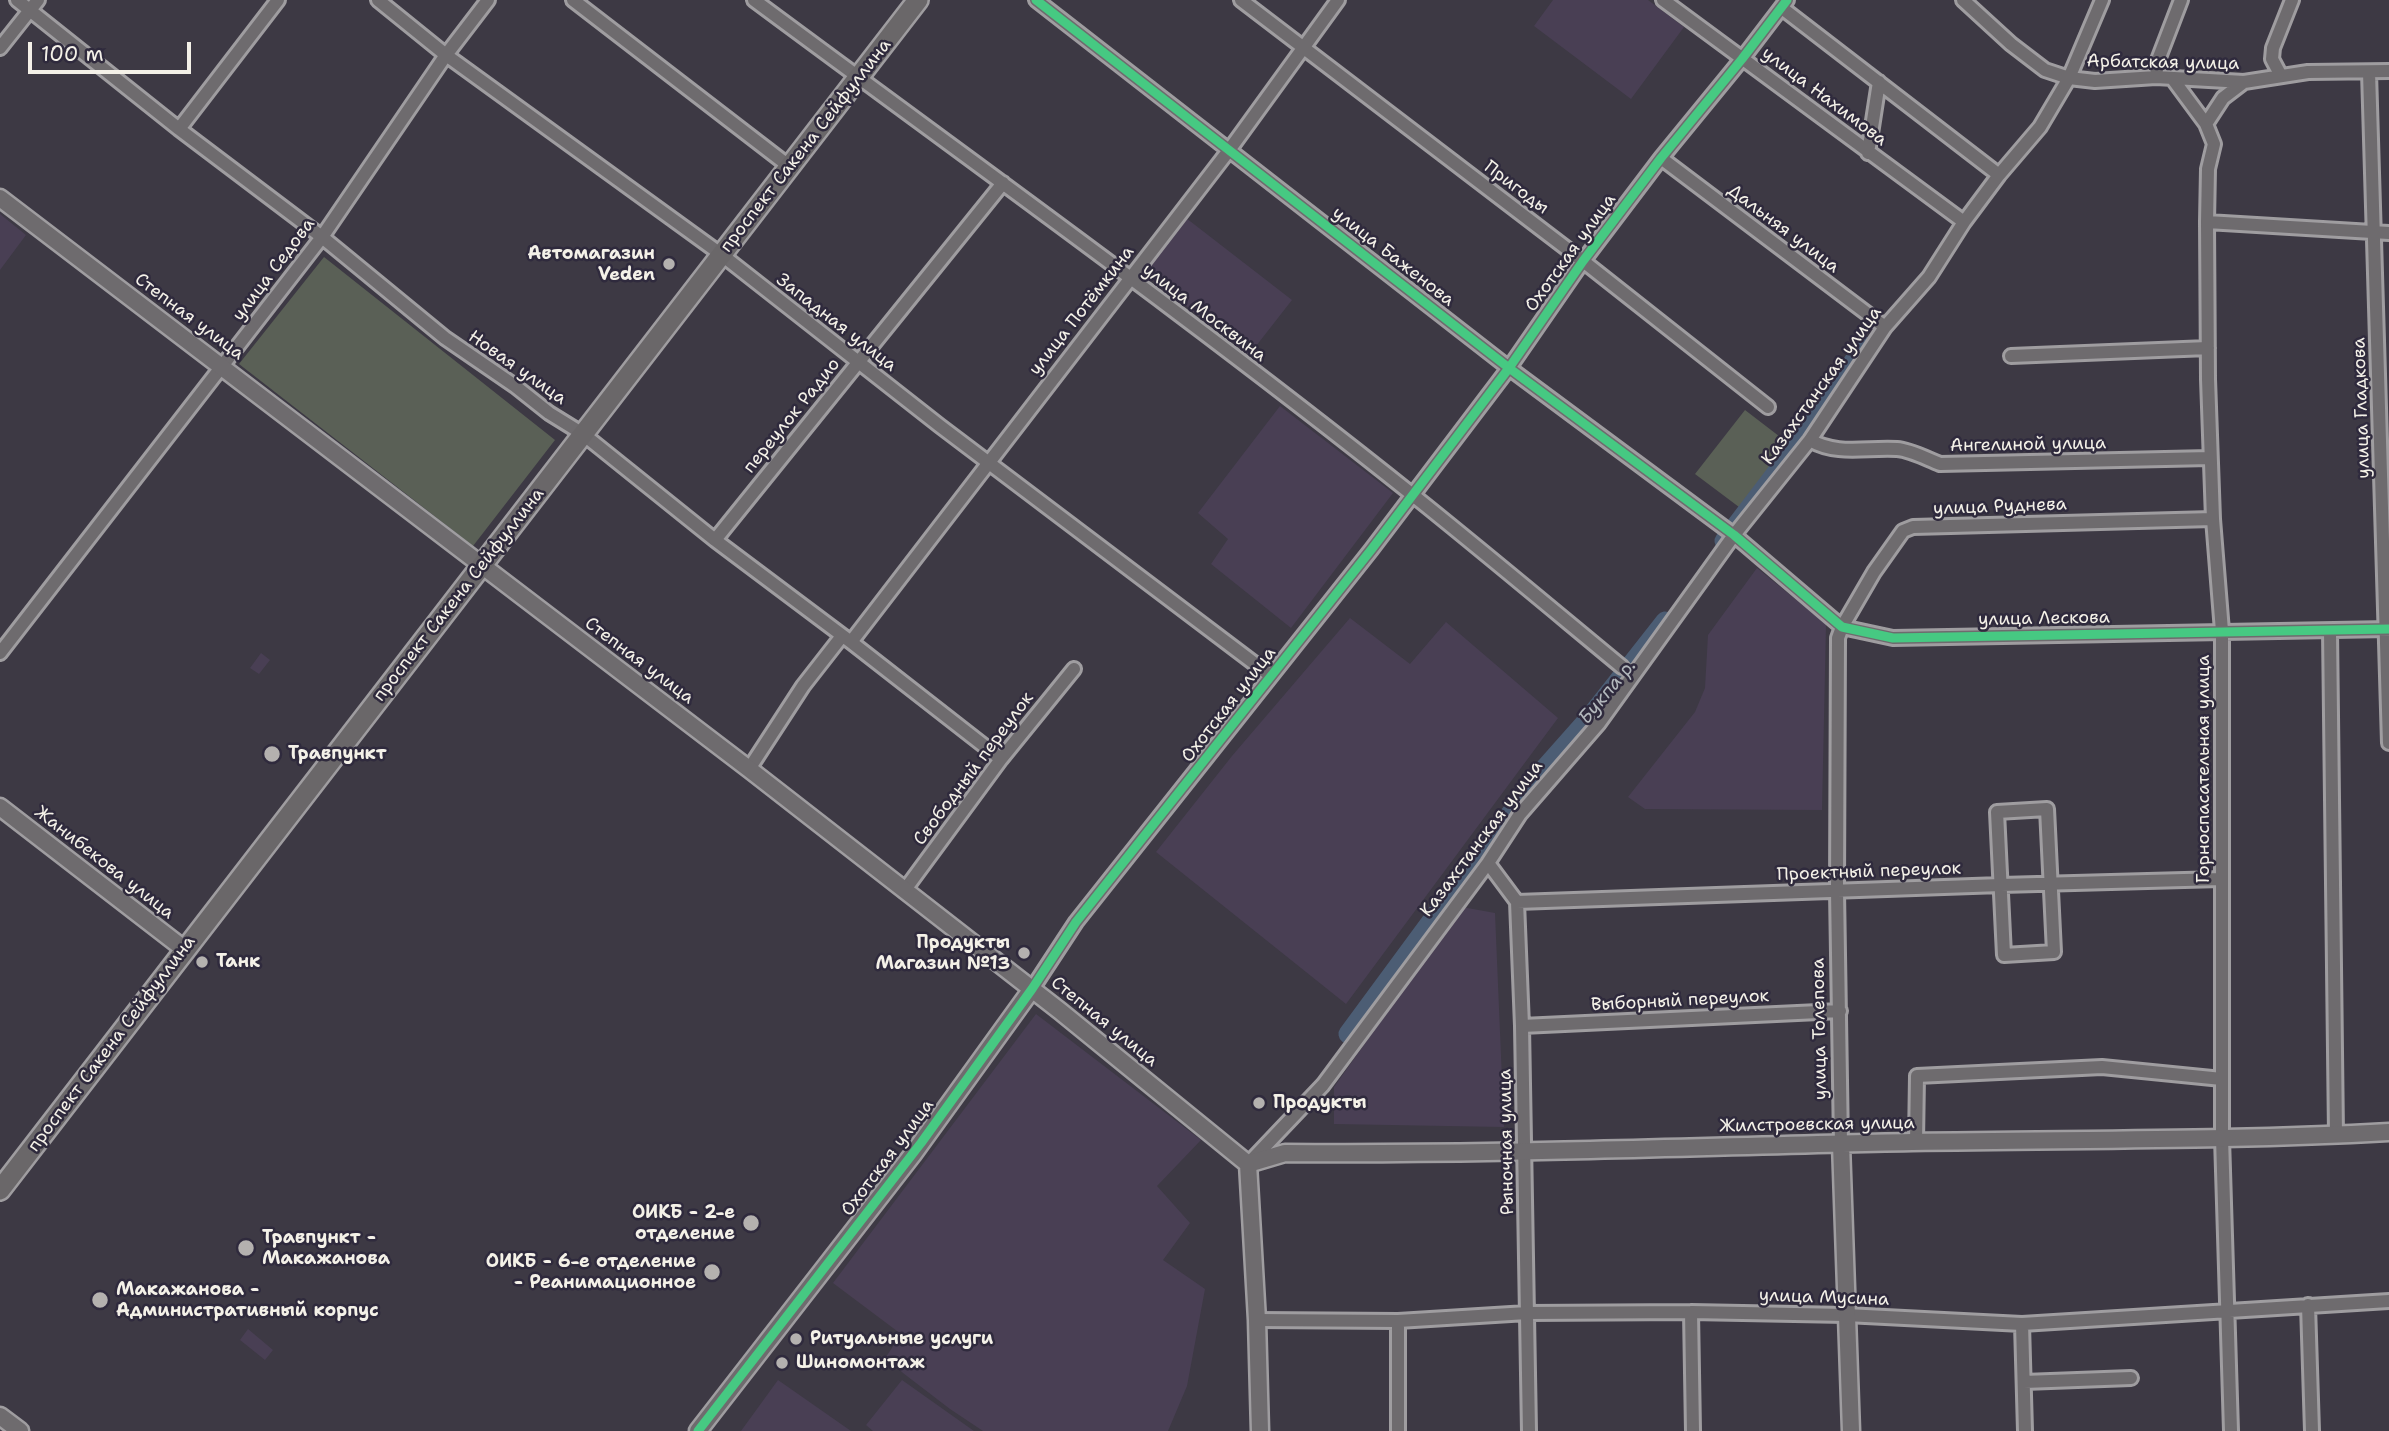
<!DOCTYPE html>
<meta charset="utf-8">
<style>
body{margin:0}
#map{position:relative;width:2389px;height:1431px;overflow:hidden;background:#3d3944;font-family:"Shantell Sans",sans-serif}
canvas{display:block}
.scale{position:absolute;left:28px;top:42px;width:163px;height:32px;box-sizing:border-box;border:4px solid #f4f1e8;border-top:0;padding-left:9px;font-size:21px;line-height:24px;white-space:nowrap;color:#f4f1e8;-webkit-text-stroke:5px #2f2a3d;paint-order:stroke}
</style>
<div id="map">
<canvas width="2389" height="1431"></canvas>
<div class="scale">100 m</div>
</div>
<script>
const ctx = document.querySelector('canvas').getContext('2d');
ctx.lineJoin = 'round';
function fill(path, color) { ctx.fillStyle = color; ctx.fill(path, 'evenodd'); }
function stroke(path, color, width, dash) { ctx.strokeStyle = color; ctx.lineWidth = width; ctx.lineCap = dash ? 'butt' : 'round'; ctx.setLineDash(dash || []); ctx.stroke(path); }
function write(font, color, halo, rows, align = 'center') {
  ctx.font = font + ' "Shantell Sans",sans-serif'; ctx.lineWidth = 5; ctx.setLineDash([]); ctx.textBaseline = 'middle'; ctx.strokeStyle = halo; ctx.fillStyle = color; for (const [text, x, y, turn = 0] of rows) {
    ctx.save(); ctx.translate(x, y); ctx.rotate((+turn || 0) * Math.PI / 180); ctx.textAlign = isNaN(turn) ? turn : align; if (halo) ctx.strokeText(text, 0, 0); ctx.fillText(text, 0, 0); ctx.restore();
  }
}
fill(new Path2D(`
 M 1553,0 L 1648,0 L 1684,27 L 1631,99 L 1534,26 Z
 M 0,214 L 26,235 L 0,270 Z
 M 1186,218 L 1292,300 L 1249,355 L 1144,273 Z
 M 1280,406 L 1393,493 L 1291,628 L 1211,564 L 1228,539 L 1198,513 Z
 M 1757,568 L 1826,624 L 1822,810 L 1645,809 L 1628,797 L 1695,712 L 1705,688 L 1708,635 Z
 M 1350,618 L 1410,664 L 1446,622 L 1558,718 L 1346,1004 L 1156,852 L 1232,756 Z
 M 261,653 L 270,660 L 259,674 L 250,668 Z
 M 1462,907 L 1495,913 L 1504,1127 L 1334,1124 L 1334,1087 Z
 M 1036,1014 L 1201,1140 L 1157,1186 L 1190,1223 L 1163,1260 L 1205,1289 L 1187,1386 L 1168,1431 L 983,1431 L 950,1409 L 903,1373 L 886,1357 L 901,1334 L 833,1283 Z
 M 248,1329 L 273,1350 L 265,1360 L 240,1340 Z
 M 778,1380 L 851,1431 L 741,1431 Z
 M 902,1380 L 974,1431 L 873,1431 L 866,1425 Z`), '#493f54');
fill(new Path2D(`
 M 324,257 L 555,440 L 473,546 L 239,364 Z
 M 1745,410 L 1788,443 L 1739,507 L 1695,474 Z`), '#5a6056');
stroke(new Path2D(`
 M 1724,541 L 1791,453 L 1816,414 L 1864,346
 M 1348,1034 L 1541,772 L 1588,719 L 1665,621`), '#4c5d74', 19);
const street = new Path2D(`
 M 17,0 L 179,129 L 322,237 L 445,338 L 515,386 L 549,413 L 583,434 L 715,540 L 851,642 L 1001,759
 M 378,0 L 446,55 L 722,255 L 940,426 L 1271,676
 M 573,0 L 790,167
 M 754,0 C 975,164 1199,324 1414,496 C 1484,552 1553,610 1622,667
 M 1036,0 L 1509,368 L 1734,535 L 1842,627 L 1893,638 L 2389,629
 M 1241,0 L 1583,261 L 1768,407
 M 1663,0 L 1964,222
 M 1963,0 L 2011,44 L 2045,70 L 2069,78 L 2095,81 L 2156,77 L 2244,82 L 2308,72 L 2389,71
 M 1782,8 L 1999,175
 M 0,48 L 38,0
 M 2369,72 L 2389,743
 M 2281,76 L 2272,59 L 2273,48 L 2292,0
 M 2156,77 L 2158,60 L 2181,0
 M 2172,78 L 2206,124
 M 179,129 L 278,0
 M 1868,153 L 1879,82
 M 1661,158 L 1885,327
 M 2207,222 L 2389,233
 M 2011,356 L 2208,348
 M 1810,440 C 1837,456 1867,447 1897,449 C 1911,450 1927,459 1940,464 L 2210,458
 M 715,540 L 1003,183
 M 2330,631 L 2336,1135
 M 851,642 L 1230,149 L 1338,0
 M 0,653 L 322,237 L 446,55 L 488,0
 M 749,769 L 803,686 L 842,636
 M 2047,809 L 2054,952 L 2004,955 L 1997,812 Z
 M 1488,863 L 1517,902 L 1522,1026 L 1529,1431
 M 904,891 L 1001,759 L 1074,669
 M 1517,902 L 2001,885 L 2221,879
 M 1032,989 L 1076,922 L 1371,550 L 1509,368 L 1583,261 L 1661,158 L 1742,59 L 1787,0
 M 1522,1026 L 1840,1011
 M 1916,1142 L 1917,1076 L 2102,1067 L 2222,1079
 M 1841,1144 L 1837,891 L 1838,638 L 1842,627 L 1874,572 L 1903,531 L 1913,527 L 2213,519
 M 1249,1163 L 1323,1085 L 1488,863 L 1520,814 L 1599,723 L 1734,535 L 1810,440 L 1885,327 L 1929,277 L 1964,222 L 1999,175 L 2040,127 L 2069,78 L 2102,0
 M 2308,1305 L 2312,1431
 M 1691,1312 L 1693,1431
 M 1257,1320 L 1398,1321 L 1527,1313 L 1691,1312 L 1846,1315 L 2022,1324 L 2389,1301
 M 1398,1321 L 1398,1431
 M 2022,1324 L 2025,1431
 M 2024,1382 L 2131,1378
 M 2231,1431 L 2222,1138 L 2222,631 L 2213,519 L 2208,379 L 2207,222 L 2208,169 L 2214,144 L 2206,124 L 2223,98 L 2244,82`);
const secondary = new Path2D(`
 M 0,198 L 749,769 L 1060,1011 L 1248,1164
 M 0,807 L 184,949
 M 1841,1144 L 1851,1431
 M 1248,1164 L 1285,1153 C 1494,1155 1703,1146 1912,1142 C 2071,1139 2230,1141 2389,1132
 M 1248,1164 L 1257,1320 L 1260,1431
 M 0,1416 L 20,1431
 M 698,1431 L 913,1154 L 1032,989`);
const primary = new Path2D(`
 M 0,1190 L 918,0`);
stroke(street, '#9f9da0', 18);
stroke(secondary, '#9f9da0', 21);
stroke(primary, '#9f9da0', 24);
stroke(street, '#6e6b6e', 12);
stroke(secondary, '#6e6b6e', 16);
stroke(primary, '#6a6769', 19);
stroke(new Path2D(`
 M 1036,0 L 1509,368 L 1734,535 L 1842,627 L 1893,638 L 2389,629
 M 698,1431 L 921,1143 L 1032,989 L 1076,922 L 1371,550 L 1509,368 L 1583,261 L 1661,158 L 1742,59 L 1787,0`), '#46c982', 9);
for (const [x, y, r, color] of [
 [669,264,7,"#b4b1af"],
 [272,754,9,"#b4b1af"],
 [1024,953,7,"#b4b1af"],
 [202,962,7,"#b4b1af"],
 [1259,1103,7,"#b4b1af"],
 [751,1223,9,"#b4b1af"],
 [246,1248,9,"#b4b1af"],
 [712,1272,9,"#b4b1af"],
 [100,1300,9,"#b4b1af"],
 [796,1339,7,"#b4b1af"],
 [782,1363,7,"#b4b1af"]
]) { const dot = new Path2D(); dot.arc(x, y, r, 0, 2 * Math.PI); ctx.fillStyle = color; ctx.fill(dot); stroke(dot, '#2f2a3d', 2.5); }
write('18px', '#f4f1e8', '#2f2a3d', [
 ["Арбатская улица",2163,63,1],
 ["улица Нахимова",1824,97,37],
 ["проспект Сакена Сейфуллина",806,146,-52],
 ["Пригоды",1516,188,37],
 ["Дальняя улица",1783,229,37],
 ["Охотская улица",1571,253,-54],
 ["улица Баженова",1393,257,38],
 ["улица Седова",274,270,-53],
 ["улица Потёмкина",1082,311,-52],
 ["улица Москвина",1204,313,37],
 ["Степная улица",189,317,37],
 ["Западная улица",836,323,38],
 ["Новая улица",517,368,35],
 ["Казахстанская улица",1822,386,-54],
 ["улица Гладкова",2362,408,-92],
 ["переулок Радио",792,416,-51],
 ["Ангелиной улица",2028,445,-1],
 ["улица Руднева",2000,507,-2],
 ["проспект Сакена Сейфуллина",459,595,-52],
 ["улица Лескова",2044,619,-1],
 ["Степная улица",639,661,37],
 ["Охотская улица",1229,705,-52],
 ["Свободный переулок",974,769,-53],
 ["Горноспасательная улица",2204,769,-90],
 ["Казахстанская улица",1482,839,-53],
 ["Жанибекова улица",104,863,38],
 ["Проектный переулок",1869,872,-2],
 ["Выборный переулок",1680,1001,-3],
 ["Степная улица",1104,1022,39],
 ["улица Толепова",1820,1029,-91],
 ["проспект Сакена Сейфуллина",112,1044,-53],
 ["Жилстроевская улица",1817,1125,-1],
 ["Рыночная улица",1507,1142,-91],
 ["Охотская улица",888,1158,-53],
 ["улица Мусина",1824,1298,2]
]);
write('bold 18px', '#f4f1e8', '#2f2a3d', [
 ["Автомагазин",655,254,"right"],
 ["Veden",655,275,"right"],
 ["Травпункт",288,754],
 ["Продукты",1010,943,"right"],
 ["Магазин №13",1010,964,"right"],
 ["Танк",216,962],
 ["Продукты",1273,1103],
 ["ОИКБ - 2-е",735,1213,"right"],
 ["отделение",735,1234,"right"],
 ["Травпункт -",262,1238],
 ["Макажанова",262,1259],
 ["ОИКБ - 6-е отделение",696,1262,"right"],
 ["- Реанимационное",696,1283,"right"],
 ["Макажанова -",116,1290],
 ["Административный корпус",116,1311],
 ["Ритуальные услуги",810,1339],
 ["Шиномонтаж",796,1363]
], 'left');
write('italic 19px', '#b2b7bc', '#2f2a3d', [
 ["Букпа р.",1608,692,-50]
]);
</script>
